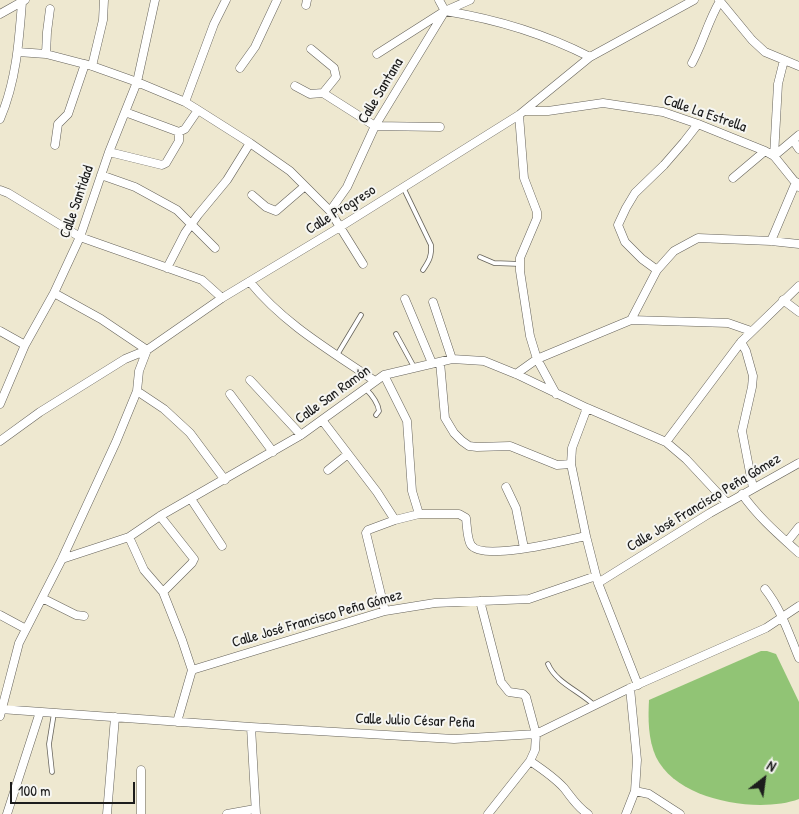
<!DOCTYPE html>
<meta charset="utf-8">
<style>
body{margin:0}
#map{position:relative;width:799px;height:814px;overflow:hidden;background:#eee8d0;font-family:"Patrick Hand",sans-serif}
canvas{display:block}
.north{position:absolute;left:739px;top:754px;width:50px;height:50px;-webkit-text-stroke:4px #f6f6f2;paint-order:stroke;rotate:30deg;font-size:14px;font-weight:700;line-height:20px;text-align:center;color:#1c1c1c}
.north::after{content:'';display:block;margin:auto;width:18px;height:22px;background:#1c1c1c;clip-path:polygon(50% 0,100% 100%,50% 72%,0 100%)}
.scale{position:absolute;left:10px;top:782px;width:125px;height:22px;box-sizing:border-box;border:2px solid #1c1c1c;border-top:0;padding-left:6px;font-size:15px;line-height:18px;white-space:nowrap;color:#1c1c1c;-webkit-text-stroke:4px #f6f6f2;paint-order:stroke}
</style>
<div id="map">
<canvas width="799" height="814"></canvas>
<div class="north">N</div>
<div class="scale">100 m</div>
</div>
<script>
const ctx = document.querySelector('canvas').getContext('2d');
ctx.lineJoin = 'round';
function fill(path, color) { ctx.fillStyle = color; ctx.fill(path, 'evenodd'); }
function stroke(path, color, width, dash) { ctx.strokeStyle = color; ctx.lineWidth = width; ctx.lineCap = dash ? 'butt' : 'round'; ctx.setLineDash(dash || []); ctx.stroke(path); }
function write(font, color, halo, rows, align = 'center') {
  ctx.font = font + ' "Patrick Hand",sans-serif'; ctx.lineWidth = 4; ctx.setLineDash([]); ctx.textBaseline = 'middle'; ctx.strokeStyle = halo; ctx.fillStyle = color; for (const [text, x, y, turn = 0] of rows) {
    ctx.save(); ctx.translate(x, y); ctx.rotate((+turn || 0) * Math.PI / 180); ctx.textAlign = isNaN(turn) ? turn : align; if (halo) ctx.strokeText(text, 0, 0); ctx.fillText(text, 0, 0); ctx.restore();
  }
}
fill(new Path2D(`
 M 761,651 L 767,651 L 776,654 L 799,702 L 799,799 C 759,814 677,801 656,757 C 648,739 648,719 649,700 Z`), '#91c475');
const service = new Path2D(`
 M 403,187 L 431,245 C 432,256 429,261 423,270
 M 480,257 L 494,263 L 520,264
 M 396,334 L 414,367
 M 337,355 L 361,315
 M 365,388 C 371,394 378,402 379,411 L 376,415
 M 548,664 C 556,683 580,691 595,706
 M 52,772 L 49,744 L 54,713`);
const minor = new Path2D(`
 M 439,0 L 445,11 C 495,19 545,34 590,57
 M 719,0 L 752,40 L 765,52 L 799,66
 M 306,5 L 307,0
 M 0,14 L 25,0
 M 18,52 L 46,54 L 92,66 L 137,82 L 185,102 L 198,110 L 250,143 L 290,171 L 330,211 L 363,264
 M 46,54 L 47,32 L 50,9
 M 377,54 L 443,12
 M 692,63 C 703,43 708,21 720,1
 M 92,66 L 103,20 L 104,0
 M 240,68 L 255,47 L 277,0
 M 295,86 L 310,94 L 323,93 L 336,77 L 334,68 L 311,49
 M 323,93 L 375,126 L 440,127
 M 185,102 L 214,24 L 226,0
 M 525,111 L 548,111 L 603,103 L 663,112 L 698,124 L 765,151 L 774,156 L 799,187
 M 125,112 L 179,132
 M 519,115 L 524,178 L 537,212 L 537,218 L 520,258 L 520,271 L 530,336 L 537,359 L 556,394
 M 0,119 C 16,82 19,42 22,2
 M 179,132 L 185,129 L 198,110
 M 793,140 L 799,149
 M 55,145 L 58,124 L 68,114 L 85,64
 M 109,152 L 162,165 L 166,163 L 179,141 L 179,132
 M 774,156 L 778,84 L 784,60
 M 774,156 L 799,135
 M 101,175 L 135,187 L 177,210 L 215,248
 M 733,178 L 765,151
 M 0,190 L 8,193 L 80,237 L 202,280 L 222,298
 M 252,195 L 266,207 L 276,211 L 305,186
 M 330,211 L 347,187 L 375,126 L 445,11 L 470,0
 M 771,241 L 796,182
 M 167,268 L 185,233 L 198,215 L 227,180 L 250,143
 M 657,270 L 642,259 L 625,242 L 618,225 L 626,208 L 635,193 L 664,165 L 684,142 L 698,124
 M 250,282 C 284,324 331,351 375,381
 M 405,299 L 432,363
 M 783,300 L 799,312
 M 433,302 L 452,359
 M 631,320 L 657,270 L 674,251 L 698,238 L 771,241 L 799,244
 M 0,331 L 25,345
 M 741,342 L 746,351 L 753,376 L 752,387 L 742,431 L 753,488
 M 440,362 L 445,418 L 454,433 L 462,441 L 469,446 L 477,447 L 510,446 L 557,465 L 571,464
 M 516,374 L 537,359 L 631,320 L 728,323 L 751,331
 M 384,375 L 407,421 L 412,491 L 419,514
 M 250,380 L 301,435
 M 137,391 L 164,409 L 190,433 L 225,480
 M 230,394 L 273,452
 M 0,404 L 25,345 L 54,293 L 80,237 L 109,152 L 137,82 L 155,0
 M 587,408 L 572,448 L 571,464 L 586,536 L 598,583 L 638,685
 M 322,420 L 377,492 L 395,520
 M 0,441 L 40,412 L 125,359 L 147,350 L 222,298 L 340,227 L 519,115 L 590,57 L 694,0
 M 666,442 L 741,342 L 799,286
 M 328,470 L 348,454
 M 506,487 L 516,508 L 524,548
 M 742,494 C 758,517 778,534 799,553
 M 191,499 L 222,546
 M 160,516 L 194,559 L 192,563 L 163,592
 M 129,537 L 144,570 L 163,592 L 182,640 L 192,670 L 177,722
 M 787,542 L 799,527
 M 62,559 L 129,537 L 160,516 L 301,435 L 384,375 L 452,359 L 484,361 L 516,374 L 587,408 L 666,442 L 686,459 L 727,503
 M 598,583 L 710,513 L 799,463
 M 765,589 C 781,609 789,634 799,658
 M 42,598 L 76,615 L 84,616
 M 480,601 L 501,682 L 509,692 L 523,694 L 526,697 L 536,734 L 535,750 L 530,761 L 488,814
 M 385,611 L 366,533 L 368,530 L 395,520 L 419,514 L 459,514 L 466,518 C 467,526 467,539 471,545 C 483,562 567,540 586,536
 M 0,615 L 26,629
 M 192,670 L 385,611 L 435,603 L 529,599 L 596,576
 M 0,709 L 251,727 L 454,739 L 536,734 L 630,688 L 766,628 L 799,606
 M 0,716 L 19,643 L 62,559 L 116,442 L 137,391 L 139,371 L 147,350 L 101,319 L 54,293
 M 251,727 L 256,814
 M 530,761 C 542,769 554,777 564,788 C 572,798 577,807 588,814
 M 141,770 L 141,814
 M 635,791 L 649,794 L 680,814
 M 7,814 L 40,712
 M 107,814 L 115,717
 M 227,814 L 255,809
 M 626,814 L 635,791 L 637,760 L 630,688`);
stroke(service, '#66635b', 5.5);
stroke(minor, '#66635b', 9);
stroke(service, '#fff', 4);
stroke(minor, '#fff', 8);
write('15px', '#1c1c1c', '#f6f6f2', [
 ["Calle Santana",381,91,-59],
 ["Calle La Estrella",705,114,19],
 ["Calle Santidad",77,202,-71],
 ["Calle Progreso",341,210,-32],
 ["Calle San Ramón",333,395,-36],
 ["Calle José Francisco Peña Gómez",704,503,-31],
 ["Calle José Francisco Peña Gómez",317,619,-16],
 ["Calle Julio César Peña",415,721,2]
]);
</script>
